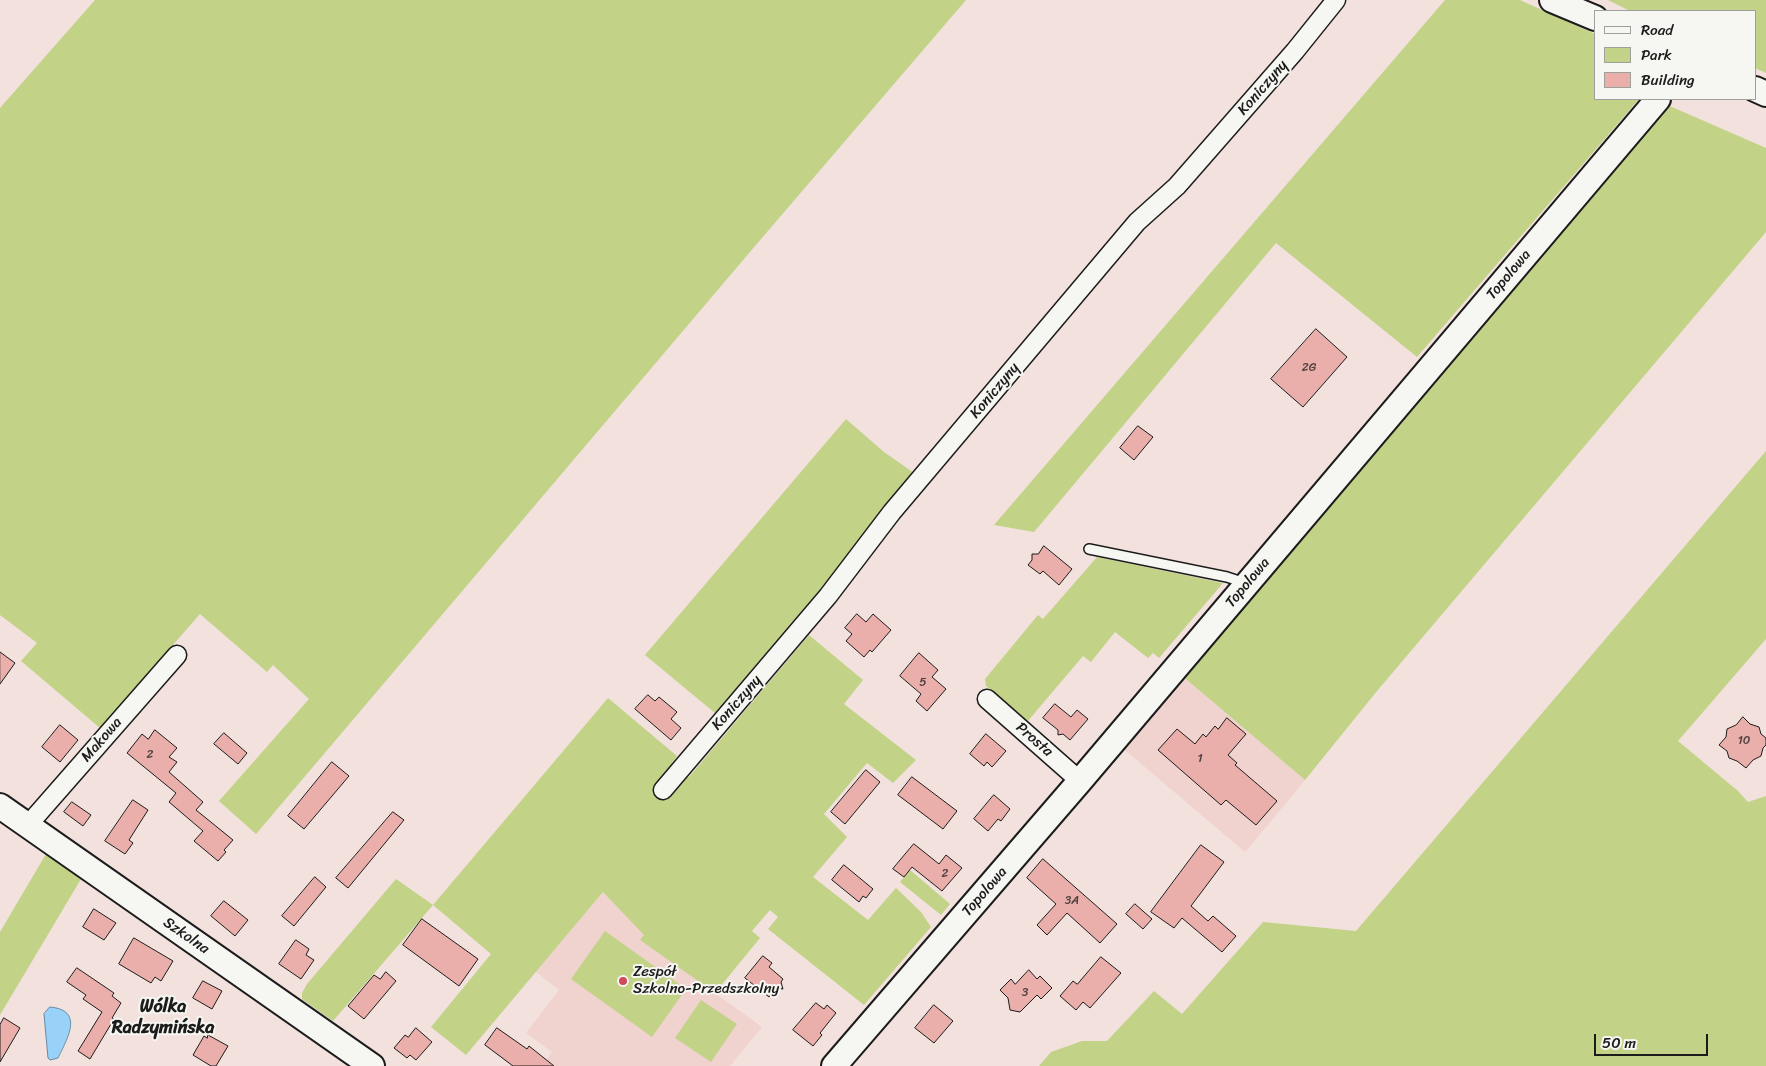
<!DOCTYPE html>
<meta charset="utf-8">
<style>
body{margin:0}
#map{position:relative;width:1766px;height:1066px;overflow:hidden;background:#f2e1dd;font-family:Sriracha,sans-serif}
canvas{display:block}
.legend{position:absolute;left:1594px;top:10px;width:162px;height:90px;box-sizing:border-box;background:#f6f6f2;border:1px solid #9f9f9c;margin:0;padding:6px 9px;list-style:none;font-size:15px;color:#1c1c1c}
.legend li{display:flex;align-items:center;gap:10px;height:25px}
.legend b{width:25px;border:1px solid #9f9f9c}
.scale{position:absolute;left:1594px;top:1034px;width:114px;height:22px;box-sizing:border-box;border:2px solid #1c1c1c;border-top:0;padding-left:6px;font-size:15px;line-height:18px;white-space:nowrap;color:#1c1c1c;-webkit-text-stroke:4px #f6f6f2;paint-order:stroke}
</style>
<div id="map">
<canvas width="1766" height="1066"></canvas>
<ul class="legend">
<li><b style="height:6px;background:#f6f6f2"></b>Road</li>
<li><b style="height:14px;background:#c2d287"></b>Park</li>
<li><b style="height:14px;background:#eaafab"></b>Building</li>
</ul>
<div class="scale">50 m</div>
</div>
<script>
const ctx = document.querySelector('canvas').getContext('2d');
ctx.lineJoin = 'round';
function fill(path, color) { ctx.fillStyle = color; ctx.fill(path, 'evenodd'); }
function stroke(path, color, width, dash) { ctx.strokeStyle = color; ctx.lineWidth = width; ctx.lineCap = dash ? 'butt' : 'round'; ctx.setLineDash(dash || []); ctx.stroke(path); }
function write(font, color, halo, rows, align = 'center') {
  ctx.font = font + ' Sriracha,sans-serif'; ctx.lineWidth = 4; ctx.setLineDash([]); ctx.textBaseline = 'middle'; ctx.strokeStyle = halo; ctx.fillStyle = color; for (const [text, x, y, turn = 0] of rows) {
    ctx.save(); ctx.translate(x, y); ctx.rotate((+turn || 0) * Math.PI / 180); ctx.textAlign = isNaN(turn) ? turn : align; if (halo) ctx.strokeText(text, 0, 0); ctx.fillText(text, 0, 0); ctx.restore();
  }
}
fill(new Path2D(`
 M 1180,674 L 1305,780 L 1245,852 L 1119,745 Z
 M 603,892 L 645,935 L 641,940 L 762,1027 L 730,1066 L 542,1066 L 552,1052 L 526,1033 L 559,990 L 536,972 Z`), '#f0d2ce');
fill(new Path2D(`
 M 95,0 L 966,0 L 755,246 L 256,834 L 219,801 L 309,699 L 273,665 L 267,672 L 200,614 L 100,728 L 21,661 L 37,643 L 0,615 L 0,108 Z
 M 1445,0 L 1520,0 L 1595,34 L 1595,99 L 1639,99 L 1417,357 L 1276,243 L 1034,532 L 994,525 Z
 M 1608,0 L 1766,0 L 1766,73 L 1755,68 L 1755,11 L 1630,11 Z
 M 1665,104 L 1766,148 L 1766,232 L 1377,691 L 1305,780 L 1180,674 Z
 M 846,419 L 884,452 L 917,475 L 715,713 L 645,655 Z
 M 1766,451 L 1766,639 L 1678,741 L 1738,791 L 1748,802 L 1766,796 L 1766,1066 L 1039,1066 L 1051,1052 L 1082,1041 L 1107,1041 L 1154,991 L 1182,1014 L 1263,922 L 1356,931 Z
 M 1097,557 L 1223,583 L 1159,658 L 1153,653 L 1148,658 L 1115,632 L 1091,662 L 1083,656 L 1027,722 L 986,686 L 985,679 L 1038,615 L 1043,619 Z
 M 809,635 L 863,680 L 844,704 L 916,760 L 893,783 L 867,763 L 824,814 L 847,837 L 813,877 L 868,920 L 896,888 L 921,912 L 931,927 L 864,1005 L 768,929 L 778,917 L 770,910 L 752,931 L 760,938 L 715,993 L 640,940 L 644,935 L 603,892 L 466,1055 L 431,1027 L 491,954 L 433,905 L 333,1021 L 302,999 L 302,993 L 307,984 L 396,879 L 433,905 L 608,698 L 677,756 L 672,763 L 689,777 Z
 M 46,854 L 81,879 L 0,1015 L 0,932 Z
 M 910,870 L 950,904 L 941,915 L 900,882 Z
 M 605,931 L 686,989 L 652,1037 L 571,979 Z
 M 701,1000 L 737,1024 L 711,1062 L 675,1038 Z`), '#c2d287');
const water = new Path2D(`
 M 50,1007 C 85,1010 67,1039 58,1058 L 50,1060 L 48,1058 L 44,1014 Z`);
fill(water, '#99d2f9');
stroke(water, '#6789a1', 1);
const building = new Path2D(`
 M 1316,329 L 1347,357 L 1303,407 L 1271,379 Z
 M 1138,426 L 1153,437 L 1134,460 L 1120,448 Z
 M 1044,546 L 1072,569 L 1059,585 L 1043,571 L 1040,574 L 1028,565 L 1032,560 L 1032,554 L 1038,554 Z
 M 857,614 L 866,622 L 873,614 L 891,630 L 872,652 L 870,650 L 864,657 L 846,641 L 852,634 L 845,628 Z
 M 0,652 L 15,663 L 0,684 Z
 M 919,653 L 938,670 L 932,677 L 946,689 L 927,711 L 916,701 L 921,694 L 900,676 Z
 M 648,695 L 655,701 L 659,697 L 677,712 L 671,719 L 681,728 L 671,740 L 635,709 Z
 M 1055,704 L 1071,717 L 1077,710 L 1088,719 L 1070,740 L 1063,734 L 1058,735 L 1058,730 L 1043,718 Z
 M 1743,717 L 1750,724 L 1759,727 L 1761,734 L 1766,738 L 1766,745 L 1763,748 L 1761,756 L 1753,760 L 1746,768 L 1737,761 L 1729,758 L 1727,751 L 1719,745 L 1726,737 L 1727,729 L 1736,725 Z
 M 1227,718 L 1246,734 L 1228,755 L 1237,763 L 1235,765 L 1277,801 L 1256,825 L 1226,800 L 1221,805 L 1158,750 L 1177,729 L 1195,744 L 1203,734 L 1206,737 L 1215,726 L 1218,729 Z
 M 60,725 L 78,740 L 60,762 L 42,747 Z
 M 155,730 L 177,748 L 169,757 L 177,762 L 169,772 L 203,802 L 196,810 L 233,840 L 224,850 L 226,852 L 218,861 L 194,841 L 203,831 L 169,802 L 176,793 L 127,753 L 142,734 L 148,739 Z
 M 224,733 L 247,753 L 238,764 L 214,744 Z
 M 986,734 L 1006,751 L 992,767 L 987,762 L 984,766 L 970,754 Z
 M 332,762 L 349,776 L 304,829 L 288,816 Z
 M 866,770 L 880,782 L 845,824 L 831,812 Z
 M 912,777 L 957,811 L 943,829 L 898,795 Z
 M 994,795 L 1010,809 L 1001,821 L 998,819 L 988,831 L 974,819 Z
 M 133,800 L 148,810 L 129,840 L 133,843 L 125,854 L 105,841 Z
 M 72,802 L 91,815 L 83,826 L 64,812 Z
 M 393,812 L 404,820 L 348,888 L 336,878 Z
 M 914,844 L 939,864 L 946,855 L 962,868 L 942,891 L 912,867 L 904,877 L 893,869 Z
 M 1201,845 L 1224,862 L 1191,906 L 1208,921 L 1213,916 L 1236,936 L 1222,952 L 1182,918 L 1174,928 L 1151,912 Z
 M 1043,859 L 1117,924 L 1100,943 L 1067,913 L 1047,935 L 1037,925 L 1056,904 L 1027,878 Z
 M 844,865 L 873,889 L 866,898 L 863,896 L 859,902 L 832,880 Z
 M 315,877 L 326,887 L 294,926 L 282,916 Z
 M 224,901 L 248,920 L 235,936 L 211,916 Z
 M 1135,904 L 1152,919 L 1143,929 L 1126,914 Z
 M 94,909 L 116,923 L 104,940 L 83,927 Z
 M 422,919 L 478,959 L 459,986 L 403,945 Z
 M 134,938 L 173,961 L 161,981 L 155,977 L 151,983 L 119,964 Z
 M 296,940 L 309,949 L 306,955 L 314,960 L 301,979 L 279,964 Z
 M 763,956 L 772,963 L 769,967 L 783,979 L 781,982 L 783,989 L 776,988 L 769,997 L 745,978 Z
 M 1101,957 L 1121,973 L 1090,1008 L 1083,1002 L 1076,1010 L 1060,996 L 1073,981 L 1077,984 Z
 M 77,968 L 114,993 L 112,996 L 121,1003 L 112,1018 L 114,1019 L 90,1059 L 78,1051 L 102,1012 L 83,999 L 86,995 L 67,982 Z
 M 1029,970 L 1037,979 L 1040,976 L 1052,988 L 1041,999 L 1037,995 L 1020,1012 L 1010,1010 L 1008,998 L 1000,990 L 1011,979 L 1015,984 Z
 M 386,972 L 396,981 L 364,1019 L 348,1006 L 374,975 L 380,979 Z
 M 203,981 L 222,991 L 212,1009 L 193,998 Z
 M 816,1003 L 824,1009 L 827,1005 L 836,1013 L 820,1033 L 822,1035 L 813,1046 L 793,1030 Z
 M 934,1005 L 953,1021 L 934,1043 L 915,1028 Z
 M 4,1018 L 20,1028 L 0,1062 L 0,1025 Z
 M 416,1028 L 432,1042 L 416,1060 L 410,1055 L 407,1058 L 394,1048 L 405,1035 L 408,1037 Z
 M 497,1028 L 527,1049 L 529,1046 L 554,1066 L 513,1066 L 485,1045 Z
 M 208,1035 L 228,1046 L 216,1066 L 211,1066 L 193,1055 L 204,1036 L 207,1038 Z`);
fill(building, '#eaafab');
stroke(building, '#1c1c1c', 1);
const lane = new Path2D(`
 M 1089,549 L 1227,577 L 1245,583`);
const street = new Path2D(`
 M 987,699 L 1080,781
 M 663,790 L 828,596 L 892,512 L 1137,222 L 1177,186 L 1295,51 L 1336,0
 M 28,825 L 177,655`);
const secondary = new Path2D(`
 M 1552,0 L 1595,18
 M 1755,89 L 1766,94
 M 0,806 L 372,1066
 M 834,1066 L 1080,781 L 1658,99`);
stroke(lane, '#1c1c1c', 12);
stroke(street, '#1c1c1c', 21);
stroke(secondary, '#1c1c1c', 28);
stroke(lane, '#f6f6f2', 9);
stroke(street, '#f6f6f2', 18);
stroke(secondary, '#f6f6f2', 24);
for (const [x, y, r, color] of [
 [623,981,5,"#d1495b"]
]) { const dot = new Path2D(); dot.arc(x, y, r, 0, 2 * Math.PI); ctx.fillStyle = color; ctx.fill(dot); stroke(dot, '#f6f6f2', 2); }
write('12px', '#504140', null, [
 ["2G",1309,368],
 ["5",923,683],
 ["10",1744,741],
 ["2",150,755],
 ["1",1200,759],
 ["2",945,874],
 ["3A",1072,901],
 ["3",1025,993]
]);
write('15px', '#1c1c1c', '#f6f6f2', [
 ["Koniczyny",1263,88,-49],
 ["Topolowa",1509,275,-50],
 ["Koniczyny",995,391,-50],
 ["Topolowa",1248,583,-50],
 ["Koniczyny",737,703,-49],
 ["Makowa",102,740,-49],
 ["Prosta",1034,740,41],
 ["Topolowa",985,892,-49],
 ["Szkolna",186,936,35]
]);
write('15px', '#1c1c1c', '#f6f6f2', [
 ["Zespół",633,972],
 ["Szkolno-Przedszkolny",633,989]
], 'left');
write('bold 18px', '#1c1c1c', '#f6f6f2', [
 ["Wólka",163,1007],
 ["Radzymińska",163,1028]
]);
</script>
